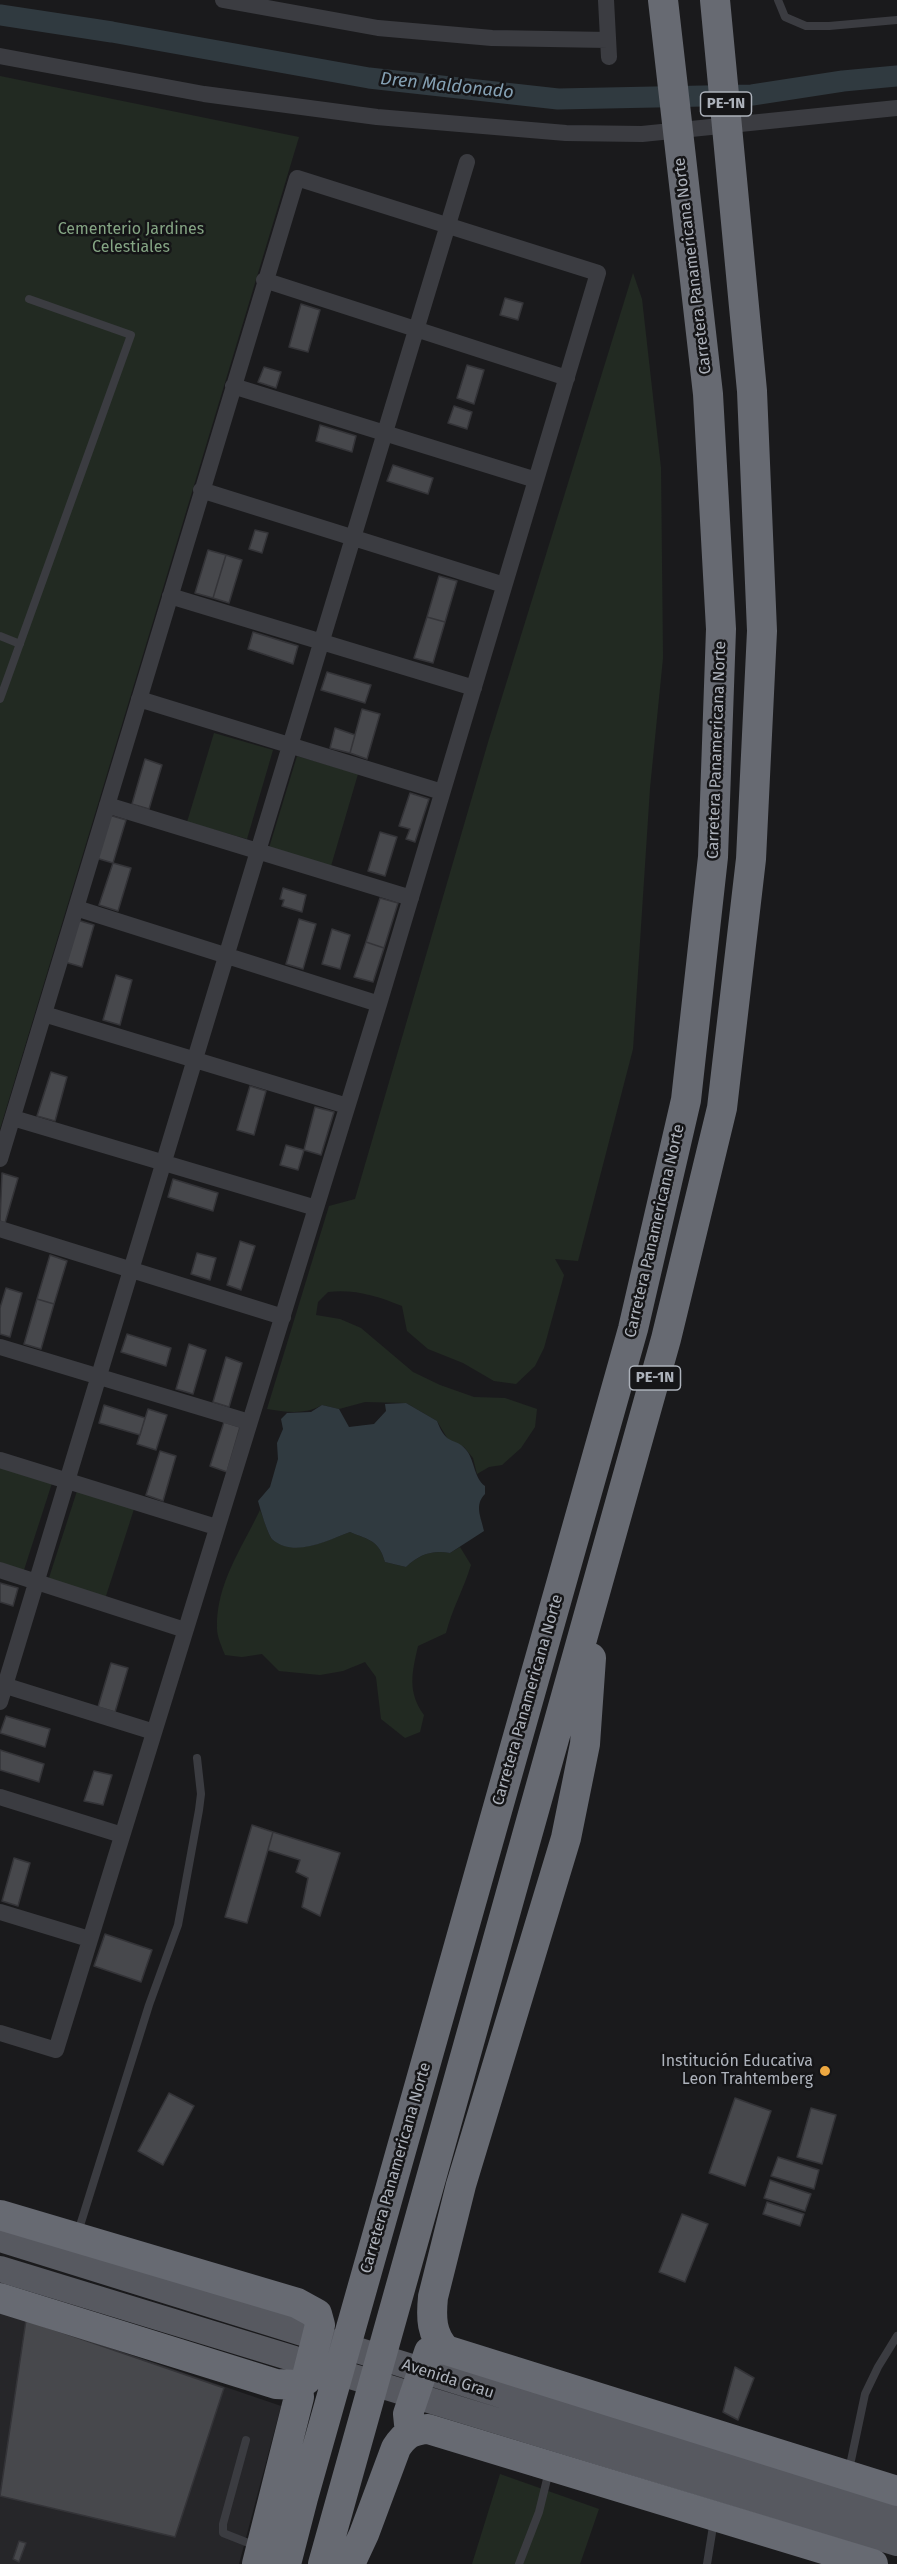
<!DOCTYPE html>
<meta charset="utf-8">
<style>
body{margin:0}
canvas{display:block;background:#1a1a1c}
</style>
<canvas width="897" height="2564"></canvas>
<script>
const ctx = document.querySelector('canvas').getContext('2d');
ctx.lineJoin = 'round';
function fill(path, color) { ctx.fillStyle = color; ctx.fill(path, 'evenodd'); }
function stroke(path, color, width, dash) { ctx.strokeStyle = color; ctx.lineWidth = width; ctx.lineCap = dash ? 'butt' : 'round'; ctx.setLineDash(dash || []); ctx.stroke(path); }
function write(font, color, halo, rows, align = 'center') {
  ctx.font = font + ' "Fira Sans",sans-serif'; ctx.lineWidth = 5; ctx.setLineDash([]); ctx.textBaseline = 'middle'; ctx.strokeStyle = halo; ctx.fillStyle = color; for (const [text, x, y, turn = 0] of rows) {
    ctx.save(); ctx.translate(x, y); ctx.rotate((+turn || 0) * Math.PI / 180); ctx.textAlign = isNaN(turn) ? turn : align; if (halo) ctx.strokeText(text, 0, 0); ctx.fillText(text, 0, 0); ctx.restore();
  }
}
fill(new Path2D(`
 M 0,2310 L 281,2406 L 239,2564 L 0,2564 Z`), '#262629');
fill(new Path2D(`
 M 0,76 L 299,137 L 0,1129 Z
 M 633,273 L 642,299 L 661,468 L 663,658 L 650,788 L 633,1049 L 578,1261 L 555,1259 L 564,1275 L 544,1348 L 535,1366 L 516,1384 L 494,1381 L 463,1363 L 428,1349 L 407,1331 L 402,1306 C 377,1296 355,1289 328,1292 L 318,1302 L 316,1315 L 340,1319 L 361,1328 L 413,1372 L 440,1385 L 474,1397 L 505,1398 L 537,1409 L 535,1427 L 521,1448 L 502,1465 L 489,1467 L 477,1474 L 473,1458 L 464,1447 L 449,1441 L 437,1421 L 406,1403 L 365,1402 L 339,1409 L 322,1405 C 305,1415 286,1412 267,1409 L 329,1206 L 355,1199 L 489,739 Z
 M 214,733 L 273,750 L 247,839 L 187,822 Z
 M 297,756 L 358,774 L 331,866 L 269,848 Z
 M 0,1466 L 52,1483 L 23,1573 L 0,1566 Z
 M 77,1491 L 134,1509 L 105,1599 L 48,1581 Z
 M 260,1510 C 264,1518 268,1536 273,1540 C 295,1557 328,1540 350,1532 C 369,1540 379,1540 385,1562 L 406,1567 C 420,1554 432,1550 450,1553 L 460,1547 L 471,1565 C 464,1588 452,1609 446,1633 L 418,1646 C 412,1672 407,1692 424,1715 L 420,1732 L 405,1738 L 381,1719 L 376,1677 L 365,1662 L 343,1671 L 320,1675 L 279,1671 L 262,1654 L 242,1657 L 225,1655 C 222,1647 217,1637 217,1628 C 216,1584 242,1548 260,1510 Z
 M 500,2474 L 599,2509 L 580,2564 L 472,2564 Z`), '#222a22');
fill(new Path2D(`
 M 406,1403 L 437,1421 C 447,1448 456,1436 467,1451 C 475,1462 474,1478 485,1486 L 485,1494 C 474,1505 481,1517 484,1531 L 450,1553 C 432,1550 420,1554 406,1567 L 385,1562 C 379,1540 369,1540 350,1532 C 328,1540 295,1558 273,1540 C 268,1536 260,1508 258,1501 L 270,1487 L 278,1459 L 277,1443 L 283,1429 L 281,1419 L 287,1413 L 311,1412 L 322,1405 L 339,1409 L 349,1427 L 374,1424 L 386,1411 L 385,1404 Z`), '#303a40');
stroke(new Path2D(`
 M 0,15 L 112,32 L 369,78 L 558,99 L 752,95 L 843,81 L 897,76`), '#303a40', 21);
const building = new Path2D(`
 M 505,298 L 523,303 L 518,320 L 500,315 Z
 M 301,304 L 320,310 L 308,352 L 289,347 Z
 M 467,365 L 484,370 L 474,404 L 457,398 Z
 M 264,367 L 281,372 L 276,388 L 258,382 Z
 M 454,406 L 472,412 L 467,429 L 448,423 Z
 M 320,425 L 356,436 L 352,452 L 316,441 Z
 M 393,465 L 433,478 L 428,494 L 387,481 Z
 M 255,530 L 268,533 L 262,553 L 249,549 Z
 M 208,550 L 226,555 L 213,598 L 195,593 Z
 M 226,555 L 242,560 L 229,603 L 213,598 Z
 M 439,576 L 457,581 L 445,622 L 427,617 Z
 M 427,617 L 445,622 L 433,663 L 414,658 Z
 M 253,632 L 298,646 L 293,664 L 248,649 Z
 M 327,672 L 371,685 L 365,703 L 321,690 Z
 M 362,709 L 380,714 L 367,759 L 350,753 Z
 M 335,728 L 355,735 L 350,753 L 330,748 Z
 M 145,759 L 162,765 L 149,809 L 132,804 Z
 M 410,793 L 429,799 L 415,842 L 406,839 L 410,829 L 399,826 Z
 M 109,815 L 126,820 L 113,863 L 96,858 Z
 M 380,832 L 397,837 L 385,876 L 368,871 Z
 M 113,863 L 131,868 L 118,911 L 99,905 Z
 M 283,888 L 306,895 L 302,912 L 282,906 L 284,900 L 280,899 Z
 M 380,898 L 398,903 L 384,948 L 366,942 Z
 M 299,919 L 316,924 L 303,969 L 286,964 Z
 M 77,920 L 94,925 L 82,967 L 65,962 Z
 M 332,929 L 350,935 L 340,969 L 322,964 Z
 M 366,942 L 384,948 L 373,982 L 354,977 Z
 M 116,975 L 132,980 L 120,1025 L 103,1020 Z
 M 51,1072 L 67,1077 L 55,1121 L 37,1116 Z
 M 250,1086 L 266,1091 L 254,1135 L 237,1130 Z
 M 315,1107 L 334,1112 L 321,1155 L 304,1150 Z
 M 286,1145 L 304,1150 L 298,1170 L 280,1165 Z
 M 2,1173 L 18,1178 L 5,1223 L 0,1221 Z
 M 173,1179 L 218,1193 L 213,1211 L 168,1197 Z
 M 240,1241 L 255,1246 L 241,1290 L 227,1285 Z
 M 197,1253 L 216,1258 L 210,1280 L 191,1274 Z
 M 50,1255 L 67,1261 L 54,1304 L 37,1299 Z
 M 6,1288 L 22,1293 L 10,1337 L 0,1334 L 0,1308 Z
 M 37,1299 L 54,1304 L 41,1349 L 24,1344 Z
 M 127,1334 L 171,1348 L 166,1366 L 121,1352 Z
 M 189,1344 L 206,1350 L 193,1394 L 176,1389 Z
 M 226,1357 L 242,1363 L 229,1407 L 213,1402 Z
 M 104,1405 L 145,1418 L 140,1435 L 99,1423 Z
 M 148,1409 L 167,1415 L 156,1450 L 137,1444 Z
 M 224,1422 L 240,1427 L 227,1472 L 210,1466 Z
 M 160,1451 L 176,1456 L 163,1501 L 146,1495 Z
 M 0,1583 L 18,1588 L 13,1606 L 0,1602 Z
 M 111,1663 L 128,1668 L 115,1712 L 98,1707 Z
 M 6,1716 L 50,1729 L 45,1747 L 0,1733 Z
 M 0,1750 L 44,1764 L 39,1782 L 0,1770 Z
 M 94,1771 L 112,1775 L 103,1805 L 84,1801 Z
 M 252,1825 L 273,1832 L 247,1923 L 225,1917 Z
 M 273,1832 L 340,1853 L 320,1916 L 302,1907 L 308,1878 L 296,1872 L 300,1860 L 268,1850 Z
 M 14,1858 L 30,1863 L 18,1906 L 2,1901 Z
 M 105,1934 L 152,1950 L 141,1982 L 94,1966 Z
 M 169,2093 L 194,2106 L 163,2165 L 138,2151 Z
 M 735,2098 L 771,2111 L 745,2186 L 709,2173 Z
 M 811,2108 L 836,2115 L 822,2164 L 797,2157 Z
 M 778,2157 L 819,2170 L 814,2189 L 771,2176 Z
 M 770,2180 L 811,2194 L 805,2211 L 764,2198 Z
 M 767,2202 L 804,2214 L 800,2226 L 763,2214 Z
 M 682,2214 L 708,2224 L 685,2282 L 659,2272 Z
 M 26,2320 L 224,2388 L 175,2537 L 0,2496 Z
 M 735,2367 L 754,2378 L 738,2420 L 723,2412 Z
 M 19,2541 L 26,2543 L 19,2562 L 13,2559 Z`);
fill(building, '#47484c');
stroke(building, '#343438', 1.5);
stroke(new Path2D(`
 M 778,0 L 785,17 L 806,26 L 829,26 L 897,20
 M 0,636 L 20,644
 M 0,699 L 131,335 L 29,299
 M 78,2232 L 149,2005 L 178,1925 L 199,1810 L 201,1794 L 197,1758
 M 246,2440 L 223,2524 L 223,2533 L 256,2546
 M 849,2470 L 865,2394 L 878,2367 L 897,2336
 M 519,2564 L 539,2512 L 549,2471
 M 707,2564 L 714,2520`), '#3b3c41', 8);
stroke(new Path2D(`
 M 223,0 L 378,28 L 492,38 L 608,40
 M 606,0 L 609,57
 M 0,56 L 204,94 L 377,117 L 566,133 L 642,134 L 897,108
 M 264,280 L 567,378
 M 233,386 L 536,480
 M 201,490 L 504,585
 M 170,596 L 474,688
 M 139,699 L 442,792
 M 107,805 L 411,898
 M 76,908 L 379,1004
 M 44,1014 L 347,1106
 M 13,1118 L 316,1208
 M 0,1159 L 297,178 L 598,273 L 379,1004 L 56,2050 L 0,2033
 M 0,1229 L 283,1317
 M 0,1347 L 249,1422
 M 0,1460 L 216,1527
 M 0,1570 L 185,1630
 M 0,1684 L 154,1732
 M 0,1702 L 467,162
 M 0,1797 L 122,1835
 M 0,1912 L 89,1939`), '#3b3c41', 16);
stroke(new Path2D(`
 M 0,2239 L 897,2518
 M 0,2269 L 897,2543`), '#575960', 26);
stroke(new Path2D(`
 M 0,2215 L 297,2303 L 317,2314 L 320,2325 L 306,2380 L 298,2385 L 276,2384 L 0,2298
 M 446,2350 C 431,2335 431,2317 433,2297 L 461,2185 L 566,1838 L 585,1744 L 591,1658
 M 414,2430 L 409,2424 L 408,2414 L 429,2352 L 435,2349 L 446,2350 L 897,2491
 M 257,2564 L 299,2397 L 298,2385
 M 286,2564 L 303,2498 L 633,1329 L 686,1100 L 713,857 L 721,629 L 708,394 L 663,0
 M 323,2564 L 666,1339 L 722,1108 L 751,859 L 762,631 L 752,391 L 715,0
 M 350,2564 L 364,2534 L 396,2448 C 405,2434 412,2430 428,2429 L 873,2564`), '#676a72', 30);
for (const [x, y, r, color] of [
 [825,2071,6,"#eda841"]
]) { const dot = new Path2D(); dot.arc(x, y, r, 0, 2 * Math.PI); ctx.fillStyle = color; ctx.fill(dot); stroke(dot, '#151517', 2); }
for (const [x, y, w] of [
 [726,104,51],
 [655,1378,51]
]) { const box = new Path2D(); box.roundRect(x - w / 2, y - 12, w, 24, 4.5); ctx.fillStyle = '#151517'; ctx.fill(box); stroke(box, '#adb2bb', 1.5); }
write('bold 15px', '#adb2bb', null, [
 ["PE-1N",726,104],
 ["PE-1N",655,1378]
]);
write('16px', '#85a584', '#151517', [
 ["Cementerio Jardines",131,230],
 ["Celestiales",131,248]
]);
write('16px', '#adb2bb', '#151517', [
 ["Carretera Panamericana Norte",693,266,-97],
 ["Carretera Panamericana Norte",717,750,-88],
 ["Carretera Panamericana Norte",655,1231,-77],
 ["Carretera Panamericana Norte",528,1700,-74],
 ["Carretera Panamericana Norte",396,2168,-74],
 ["Avenida Grau",448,2379,18]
]);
write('16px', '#adb2bb', '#151517', [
 ["Institución Educativa",813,2062],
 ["Leon Trahtemberg",813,2080]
], 'right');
write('italic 18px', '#85a1b4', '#151517', [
 ["Dren Maldonado",447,86,6]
]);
</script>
